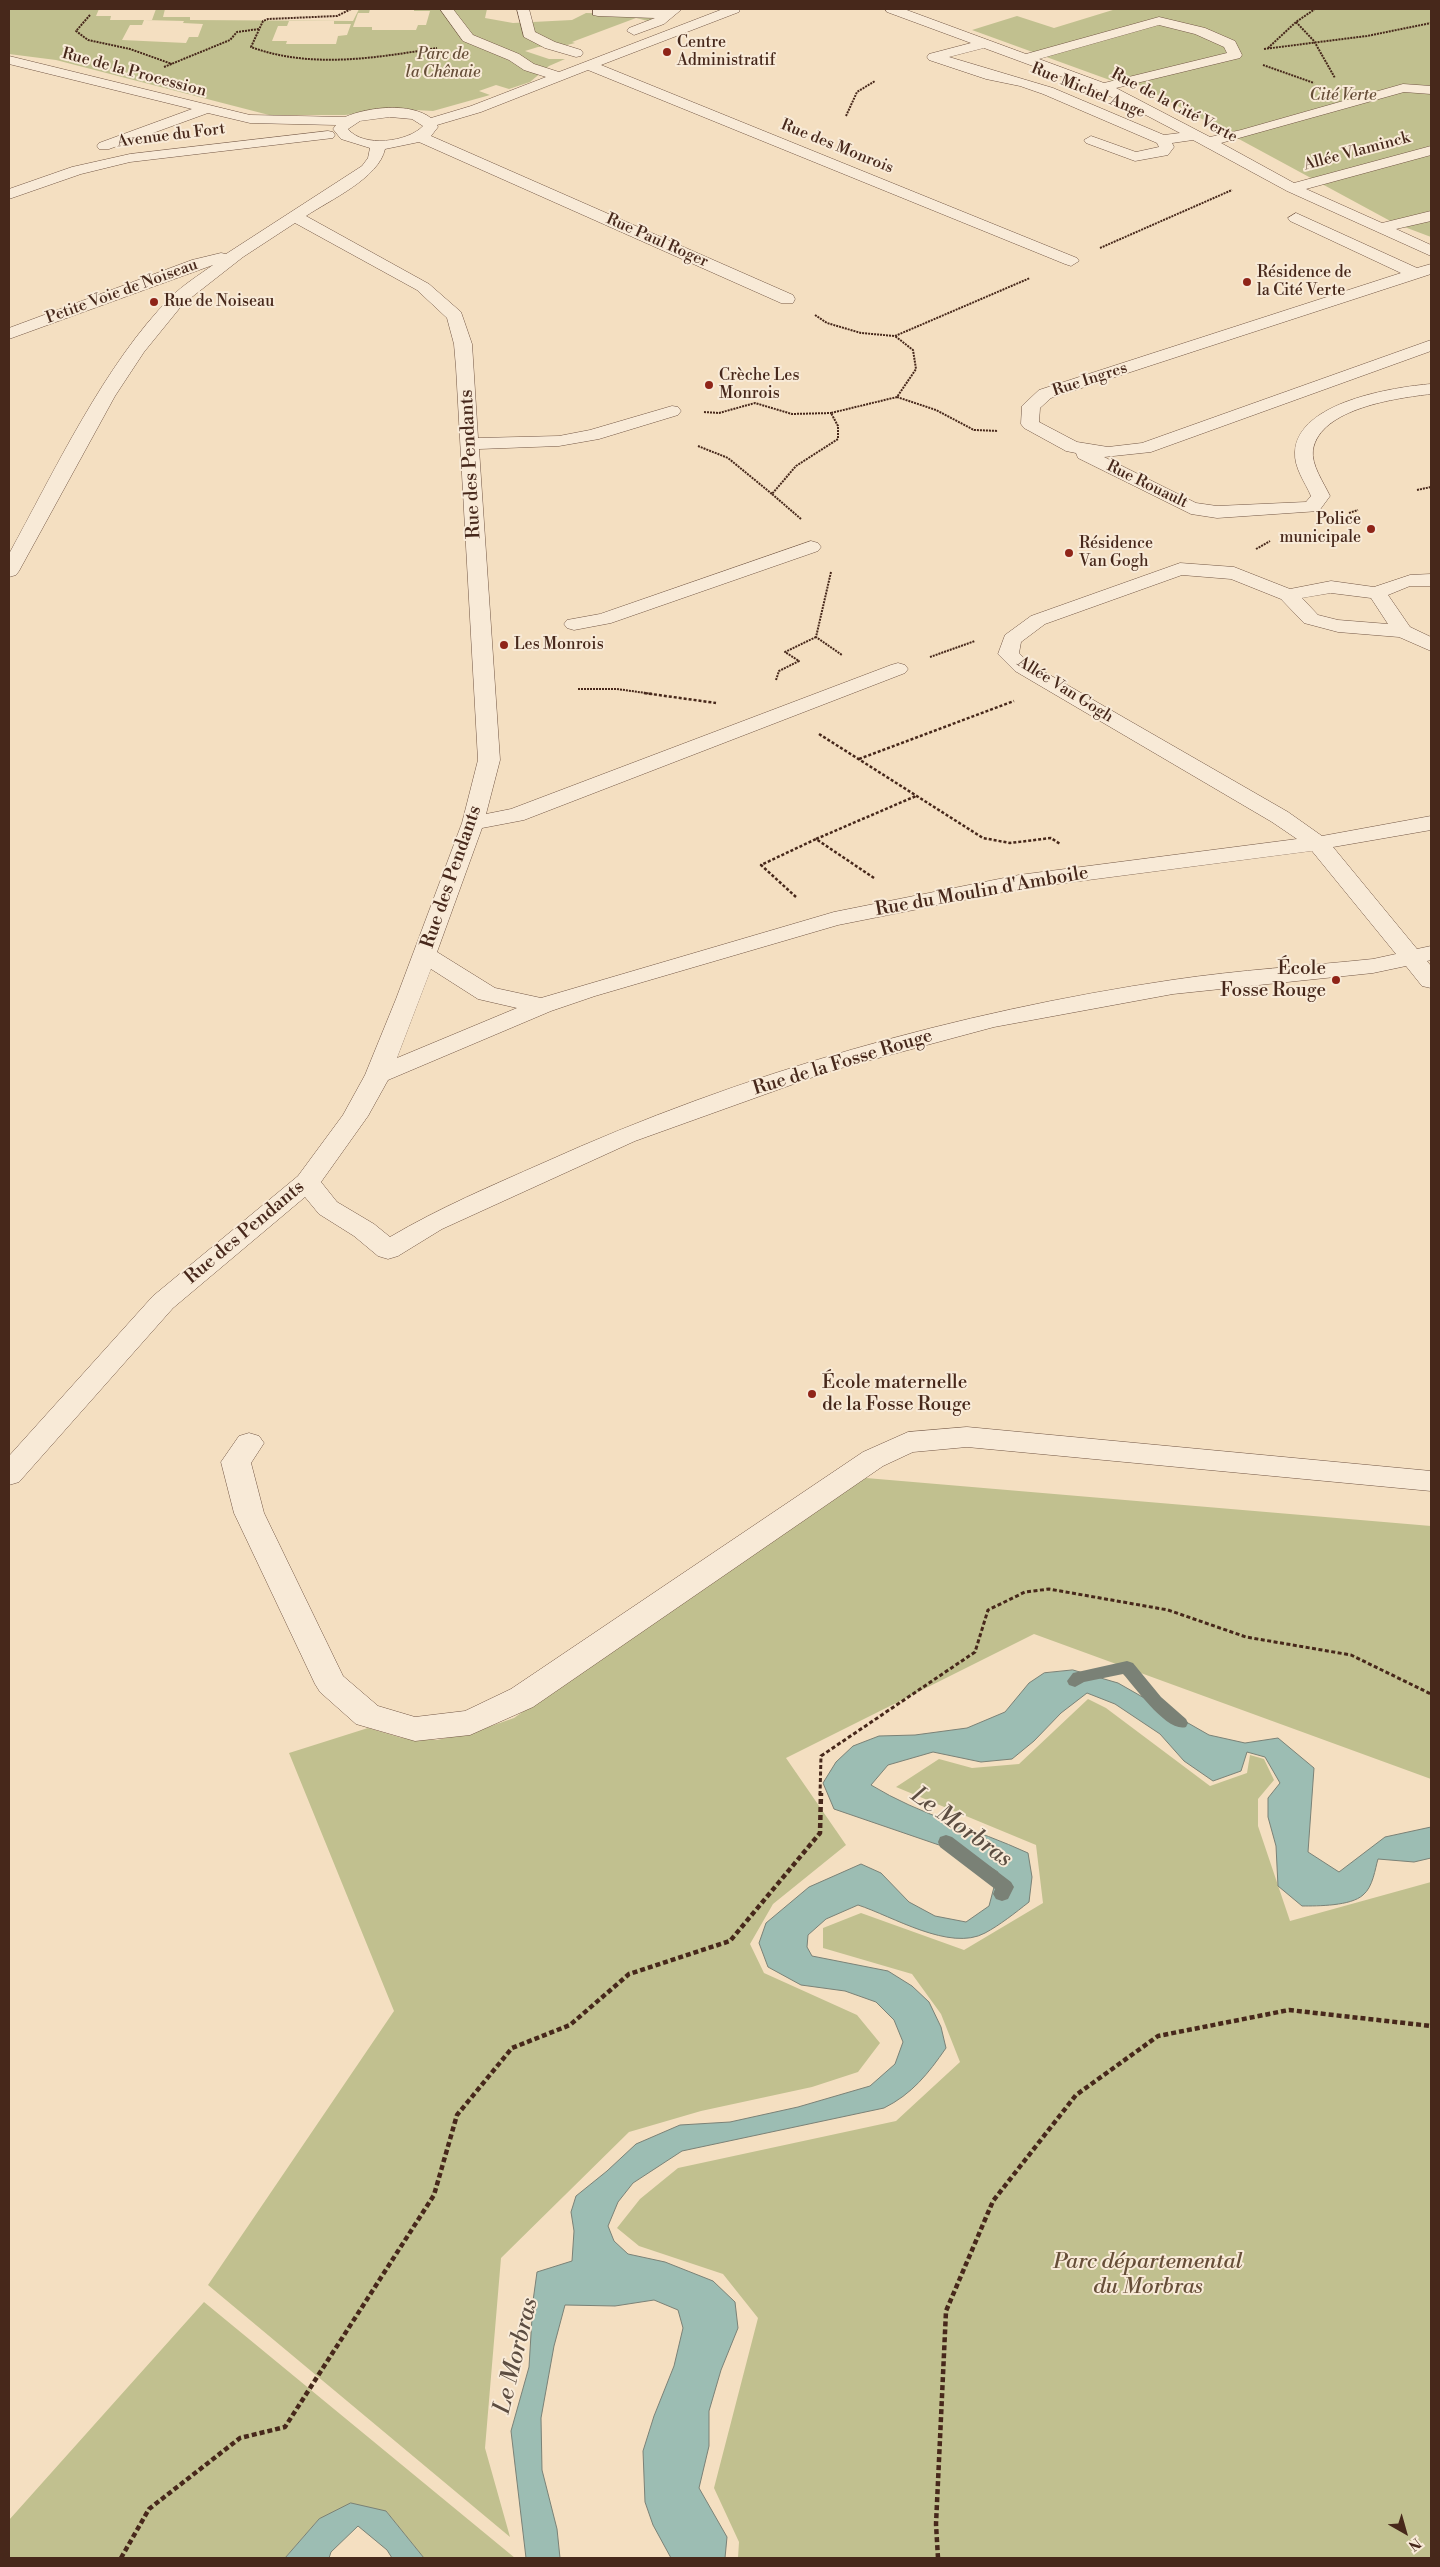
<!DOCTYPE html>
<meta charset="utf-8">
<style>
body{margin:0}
#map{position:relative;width:1440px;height:2567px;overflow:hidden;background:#f4dfc1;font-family:"Libre Bodoni",serif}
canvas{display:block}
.frame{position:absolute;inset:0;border:10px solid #47281b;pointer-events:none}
.north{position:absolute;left:1380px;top:2507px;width:50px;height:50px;-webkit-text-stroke:4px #f8ead7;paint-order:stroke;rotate:142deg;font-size:14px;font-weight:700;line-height:20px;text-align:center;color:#47281b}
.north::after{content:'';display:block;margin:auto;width:18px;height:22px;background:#47281b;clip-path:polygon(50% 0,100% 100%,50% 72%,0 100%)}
</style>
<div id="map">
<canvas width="1440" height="2567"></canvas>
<div class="frame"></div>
<div class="north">N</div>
</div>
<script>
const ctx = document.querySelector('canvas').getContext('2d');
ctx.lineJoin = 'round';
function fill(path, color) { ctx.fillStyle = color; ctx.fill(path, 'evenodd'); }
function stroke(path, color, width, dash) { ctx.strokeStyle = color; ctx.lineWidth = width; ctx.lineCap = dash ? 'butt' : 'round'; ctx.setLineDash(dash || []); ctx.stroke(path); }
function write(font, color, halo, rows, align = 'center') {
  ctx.font = font + ' "Libre Bodoni",serif'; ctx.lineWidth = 4; ctx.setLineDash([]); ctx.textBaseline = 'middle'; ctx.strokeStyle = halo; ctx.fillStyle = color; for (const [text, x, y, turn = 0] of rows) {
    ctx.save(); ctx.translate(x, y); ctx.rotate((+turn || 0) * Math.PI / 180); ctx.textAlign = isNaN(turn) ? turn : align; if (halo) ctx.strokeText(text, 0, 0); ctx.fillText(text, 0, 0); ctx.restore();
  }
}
fill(new Path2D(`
 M 9,9 L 99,9 L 96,16 L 111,16 L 110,20 L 152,20 L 156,9 L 165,9 L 163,17 L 190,17 L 190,20 L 353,21 L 359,9 L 370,9 L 369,13 L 358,13 L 353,27 L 372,27 L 372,30 L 416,30 L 418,25 L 426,25 L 430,11 L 414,11 L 414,9 L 487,9 L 485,18 L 513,23 L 572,20 L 586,13 L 658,15 L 648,21 L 636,18 L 572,42 L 575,43 L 563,46 L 538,47 L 525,51 L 549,59 L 565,59 L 549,66 L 530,82 L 509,89 L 496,85 L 479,91 L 490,95 L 433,111 L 398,109 L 345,115 L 269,115 L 56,60 L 9,54 ZM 144,20 L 184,21 L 183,23 L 203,24 L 198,37 L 189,37 L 186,43 L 122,40 L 130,25 L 142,25 ZM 289,21 L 334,21 L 334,24 L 351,24 L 347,35 L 338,36 L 336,44 L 286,44 L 287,41 L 272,41 L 278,26 L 287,26 Z
 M 1116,9 L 1431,9 L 1431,237 L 1394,223 L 1130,80 L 1118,83 L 972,30 L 1017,16 L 1054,28 Z
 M 866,1478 L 1431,1526 L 1431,1779 L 1034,1634 L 786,1758 L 846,1845 L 773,1904 L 750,1944 L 764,1973 L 857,2015 L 880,2043 L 858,2072 L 812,2087 L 701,2111 L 629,2132 L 501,2258 L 485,2448 L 510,2537 L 208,2285 L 394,2011 L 289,1753 L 368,1728 L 402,1738 L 437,1740 L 474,1732 L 514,1718 L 776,1532 Z
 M 1088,1699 L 1106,1708 L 1210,1786 L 1247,1773 L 1250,1755 L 1264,1759 L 1274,1780 L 1258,1799 L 1258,1826 L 1290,1921 L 1431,1882 L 1431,2558 L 738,2558 L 739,2542 L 714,2488 L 758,2318 L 723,2274 L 639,2246 L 617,2228 L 640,2199 L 678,2168 L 896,2121 L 960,2062 L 941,2014 L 912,1974 L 823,1948 L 823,1928 L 861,1913 L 964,1950 L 1043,1903 L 1036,1845 L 896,1787 L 939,1759 L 972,1768 L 1019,1764 Z
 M 204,2302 L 515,2558 L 424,2558 L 386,2511 L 319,2519 L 285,2558 L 9,2558 L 9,2520 Z`), '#c1c08f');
const water = new Path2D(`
 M 1073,1670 L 1118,1683 L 1209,1735 L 1245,1743 L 1278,1738 L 1314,1768 L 1308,1852 L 1339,1872 L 1385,1837 L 1431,1827 L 1431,1858 L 1414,1862 L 1378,1859 C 1375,1869 1373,1887 1363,1895 C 1351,1906 1318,1906 1302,1906 L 1278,1886 L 1276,1846 L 1268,1817 L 1268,1798 L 1280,1783 L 1265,1757 L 1247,1752 L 1241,1771 L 1213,1781 L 1184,1761 L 1160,1734 L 1115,1704 L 1087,1693 L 1061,1713 L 1034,1741 L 1012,1759 L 981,1762 L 933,1752 L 888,1765 L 871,1785 C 920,1815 976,1829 1028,1853 L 1032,1877 L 1029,1902 C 1015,1913 1000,1925 985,1933 C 950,1952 892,1916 858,1905 L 826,1919 L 808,1935 L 807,1947 L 812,1956 L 888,1971 L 912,1986 L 929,2002 L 941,2027 L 946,2048 C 928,2074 912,2094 884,2108 L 682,2151 L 633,2183 L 618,2202 L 608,2226 L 614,2241 L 628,2254 L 665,2262 L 713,2281 L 735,2302 L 738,2328 L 721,2370 L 709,2411 L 709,2446 L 699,2488 L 727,2537 L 725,2558 L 671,2558 L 653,2525 L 645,2502 L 643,2451 L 654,2416 L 674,2366 L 683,2328 L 678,2310 L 654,2300 L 615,2306 L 565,2305 L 554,2346 L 541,2418 L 542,2470 L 557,2529 L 560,2558 L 526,2558 L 511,2431 L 529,2367 L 533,2301 L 537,2272 L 572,2261 L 574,2231 L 571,2212 L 576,2196 L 607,2171 L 636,2144 L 680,2125 L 730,2122 L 798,2107 L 870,2086 L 895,2064 L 903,2042 L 894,2020 L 876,2002 L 845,1991 L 801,1985 L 768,1967 L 759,1943 L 766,1923 L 809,1887 L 861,1864 L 881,1873 L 909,1902 L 935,1916 L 966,1922 L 989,1906 L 998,1872 L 974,1857 L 834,1809 L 823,1783 L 836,1762 L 853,1746 L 879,1736 L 915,1735 L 967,1728 L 1005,1712 L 1029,1683 L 1044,1673 Z
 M 351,2503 L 386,2511 L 424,2558 L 392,2558 L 387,2550 L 358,2526 L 331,2552 L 329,2558 L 285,2558 L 319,2519 Z`);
fill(water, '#9cbdb3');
stroke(water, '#7a8176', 1);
fill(new Path2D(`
 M 1127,1661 L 1133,1663 L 1161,1697 L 1186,1719 L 1188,1723 L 1186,1727 C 1167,1733 1135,1687 1123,1674 L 1084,1682 L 1075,1687 L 1069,1685 L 1067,1681 L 1073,1673 Z
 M 946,1835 L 952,1837 L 1011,1882 L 1014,1887 L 1008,1899 L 1002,1901 L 996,1899 L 993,1894 L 995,1889 L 940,1847 L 938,1842 L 940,1837 Z`), '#7a8176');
const minor = new Path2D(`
 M 440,9 L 453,9 L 473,35 L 519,54 L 534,64 L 559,72 L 723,9 L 740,9 L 739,12 L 601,65 L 1077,258 L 1079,261 L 1071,266 L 1065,264 L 588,70 L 481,112 L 437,125 L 438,127 L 431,136 L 793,295 L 795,299 L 793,303 L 781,303 L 419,142 L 385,149 C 379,178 330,200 306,216 L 429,284 L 461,312 L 472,344 L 478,438 L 559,436 L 590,430 L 672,406 L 678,407 L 681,411 L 678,415 L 599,439 L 559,446 L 479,449 L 500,760 L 486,814 L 511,809 L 891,665 L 898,663 L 905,665 L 908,669 L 905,673 L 524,820 L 482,828 L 437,952 L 495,988 L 541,998 L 834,912 L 1019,875 L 1297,839 L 1272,822 L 1015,671 L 998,654 L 1005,635 L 1031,616 L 1180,563 L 1234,567 L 1290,589 L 1331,581 L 1374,587 L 1410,575 L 1431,574 L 1431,586 L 1410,586 L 1388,595 L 1410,627 L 1431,637 L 1431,651 L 1399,637 L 1338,632 L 1304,623 L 1281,599 L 1231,579 L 1182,575 L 1045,624 L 1021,642 L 1019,653 L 1029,663 L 1288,812 L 1322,836 L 1431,816 L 1431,830 L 1333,847 L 1417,949 L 1431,946 L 1431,960 L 1427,961 L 1431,966 L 1431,988 L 1422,986 L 1406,966 L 1373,973 L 1173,994 L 994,1027 L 830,1071 L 635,1141 L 442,1229 L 398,1256 L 388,1259 L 378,1256 L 354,1236 L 319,1214 L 305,1197 L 173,1308 L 19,1482 L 9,1485 L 9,1456 L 153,1296 L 298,1176 L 343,1115 L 365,1075 L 396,999 L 462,823 L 478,760 L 456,367 L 454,344 L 447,318 L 417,290 L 295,223 L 243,257 L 183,304 L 144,352 L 115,396 L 19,571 L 16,575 L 9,577 L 9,554 C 54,472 105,363 171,297 C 183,285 199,275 213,265 L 9,339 L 9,328 L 192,260 L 221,253 L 226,254 L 362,166 L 368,158 L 370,148 L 341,139 L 333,129 L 336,125 L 250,123 L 208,113 L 109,149 L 99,149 L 97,146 L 99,143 L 192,109 L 9,64 L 9,56 L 250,115 L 345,117 C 368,107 410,102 431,118 L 471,106 L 546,77 L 524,70 L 509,60 L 463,41 ZM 390,117 L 412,119 L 423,126 C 408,142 363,148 348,129 L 360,121 ZM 1331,593 L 1371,598 L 1388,624 L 1338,620 L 1318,615 L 1302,598 ZM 1312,851 L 1396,954 L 1373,959 C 1306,966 1239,970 1172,980 C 956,1012 742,1073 543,1163 C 491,1186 439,1208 390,1237 L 374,1224 L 337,1202 L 321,1182 L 368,1116 L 388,1080 L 551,1011 L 595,996 L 838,925 L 1019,889 ZM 431,969 L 478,999 L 517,1008 L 397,1058 Z
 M 517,9 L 529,9 L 535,32 L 555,42 L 581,50 L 583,53 L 581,56 L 576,57 L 545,48 L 524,37 Z
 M 593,9 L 682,9 L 664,24 L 634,35 L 627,31 L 629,28 L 655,18 L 598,16 L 593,15 Z
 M 885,9 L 904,9 L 1026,54 L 1159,17 L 1205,28 L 1235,41 L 1242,55 L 1240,58 L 1116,88 L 1210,137 L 1241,130 L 1403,84 L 1431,86 L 1431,94 L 1404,92 L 1221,143 L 1294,183 L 1431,146 L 1431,155 L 1306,189 L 1382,223 L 1431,211 L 1431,221 L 1396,229 L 1431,245 L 1431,256 L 1287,191 L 1193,140 L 1172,143 L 1174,147 L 1168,155 L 1135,161 L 1086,143 L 1084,140 L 1091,136 L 1136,152 L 1159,147 L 1157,143 L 1043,94 L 1020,86 L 986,79 L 929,60 L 927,57 L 929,54 L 971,43 L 887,12 ZM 1159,25 L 1195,34 L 1224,47 L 1227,53 L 1104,83 L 1039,59 ZM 984,48 L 1098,90 L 1180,133 L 1164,135 L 1053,88 L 949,57 Z
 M 328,131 L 333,132 L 335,135 L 333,138 L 130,162 L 81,174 L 9,199 L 9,189 L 72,167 L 130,154 Z
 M 1296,213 L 1417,268 L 1431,264 L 1431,274 L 1051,398 L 1040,408 L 1039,422 L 1077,442 L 1108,447 L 1142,443 L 1431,340 L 1431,351 L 1151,452 L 1104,457 L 1196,503 L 1217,506 L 1306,502 L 1311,496 C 1305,482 1294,468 1295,452 C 1297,402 1394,387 1431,384 L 1431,394 C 1398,398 1320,408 1313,450 C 1311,465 1324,483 1330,496 L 1319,511 L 1217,518 L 1191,514 L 1078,458 L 1076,453 L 1066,451 L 1024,428 L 1021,424 L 1022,406 L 1039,390 L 1401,273 L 1290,221 L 1288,218 Z
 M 811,541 L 818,543 L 821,547 L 818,551 L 611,623 L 574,630 L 567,628 L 564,624 L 567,620 L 600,614 Z
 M 967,1427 L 1431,1471 L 1431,1491 L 967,1447 L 913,1452 L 883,1466 L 533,1707 L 470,1735 L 415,1741 L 356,1724 L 320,1692 L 315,1684 L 234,1513 L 221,1462 L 239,1436 L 249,1433 L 259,1436 L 264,1443 L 251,1463 L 264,1513 L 343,1676 L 378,1706 L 415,1717 L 465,1711 L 511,1689 L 863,1452 L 908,1432 Z`);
stroke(minor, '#725644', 1);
stroke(new Path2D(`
 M 351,9 L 337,16 L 268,19 L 263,21 L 251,47 C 311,69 375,58 437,48
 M 90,15 L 76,31 L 88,40 L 130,49 L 172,64
 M 1296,22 L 1314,41 L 1335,78
 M 1268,48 L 1296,22 L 1315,9
 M 1264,49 L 1367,36 L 1431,23
 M 1263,65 L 1314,83
 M 164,67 L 230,40 L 237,32 L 259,29
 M 846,116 L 857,92 L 875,81
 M 1100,248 L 1232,190
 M 815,315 L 827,323 L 861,333 L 895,336 L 1030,278
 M 897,397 L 936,410 L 974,430 L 998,431
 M 704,412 L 719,413 L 755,403 L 792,414 L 831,413
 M 698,446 L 728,458 L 772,494
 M 1417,490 L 1431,487
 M 1349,513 L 1358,510
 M 801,519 L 772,494 L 796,466 L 838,439 L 838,426 L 831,413 L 897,397 L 916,369 L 913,350 L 895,336
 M 1256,549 L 1270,541
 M 831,572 L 816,637 L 842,655
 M 930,657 L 975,641
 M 776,680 L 779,671 L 799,661 L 785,652 L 816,637
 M 578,689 L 617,689 L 653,694`), '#47281b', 2, [2, 1]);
stroke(new Path2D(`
 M 644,693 L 716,703
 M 819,734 L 983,838 L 1010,843 L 1051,838 L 1060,844
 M 859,759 L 1014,701
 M 874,878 L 816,839 L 916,796
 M 796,897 L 761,865 L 816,839`), '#47281b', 2.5, [3, 2]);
stroke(new Path2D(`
 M 820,1795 L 821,1756 L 975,1652 L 988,1610 L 1025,1592 L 1049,1589 L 1168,1610 L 1246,1637 L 1351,1655 L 1431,1694`), '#47281b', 3, [4, 2.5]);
stroke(new Path2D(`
 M 121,2558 L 149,2509 L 240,2438 L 285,2427 L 434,2195 L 457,2115 L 512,2048 L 570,2025 L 629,1974 L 730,1941 L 820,1833 L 821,1793
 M 938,2558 L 936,2524 L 946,2311 L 993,2201 L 1076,2095 L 1158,2036 L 1289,2010 L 1431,2026`), '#47281b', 4.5, [5, 3]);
fill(minor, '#f8ead7');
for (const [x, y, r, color] of [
 [667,52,5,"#8f2418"],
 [1247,282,5,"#8f2418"],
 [154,302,5,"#8f2418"],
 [709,385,5,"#8f2418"],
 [1371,529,5,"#8f2418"],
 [1069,553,5,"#8f2418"],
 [504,645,5,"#8f2418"],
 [1336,980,5,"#8f2418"],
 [812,1394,5,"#8f2418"]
]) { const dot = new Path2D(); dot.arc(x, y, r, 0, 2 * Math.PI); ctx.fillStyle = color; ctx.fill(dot); stroke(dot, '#f8ead7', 2); }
write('16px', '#47281b', '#f8ead7', [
 ["Centre",677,43],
 ["Administratif",677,61],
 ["Résidence de",1257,273],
 ["la Cité Verte",1257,291],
 ["Rue de Noiseau",164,302],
 ["Crèche Les",719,376],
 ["Monrois",719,394],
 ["Police",1361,520,"right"],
 ["municipale",1361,538,"right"],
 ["Résidence",1079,544],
 ["Van Gogh",1079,562],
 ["Les Monrois",514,645]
], 'left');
write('italic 16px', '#664e38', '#f8ead7', [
 ["Parc de",443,55],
 ["la Chênaie",443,73],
 ["Cité Verte",1343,96]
]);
write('16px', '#47281b', '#f8ead7', [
 ["Rue de la Procession",134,73,15],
 ["Rue Michel Ange",1088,91,22],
 ["Rue de la Cité Verte",1174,106,28],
 ["Avenue du Fort",171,136,-7],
 ["Rue des Monrois",837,147,22],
 ["Allée Vlaminck",1357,152,-15],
 ["Rue Paul Roger",657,241,24],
 ["Petite Voie de Noiseau",122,292,-20],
 ["Rue Ingres",1090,380,-18],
 ["Rue Rouault",1147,485,26],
 ["Allée Van Gogh",1065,690,32]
]);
write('19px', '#47281b', '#f8ead7', [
 ["Rue des Pendants",471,464,-93],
 ["Rue des Pendants",452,877,-71],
 ["Rue du Moulin d'Amboile",982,892,-10],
 ["Rue de la Fosse Rouge",843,1063,-17],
 ["Rue des Pendants",245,1233,-40]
]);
write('19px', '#47281b', '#f8ead7', [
 ["École",1326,969],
 ["Fosse Rouge",1326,991],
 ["École maternelle",822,1383,"left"],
 ["de la Fosse Rouge",822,1405,"left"]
], 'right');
write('italic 22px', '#664e38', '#f8ead7', [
 ["Parc départemental",1148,2263],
 ["du Morbras",1148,2288]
]);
write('italic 24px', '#5c4d41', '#f8ead7', [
 ["Le Morbras",961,1828,36],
 ["Le Morbras",517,2356,-76]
]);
</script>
